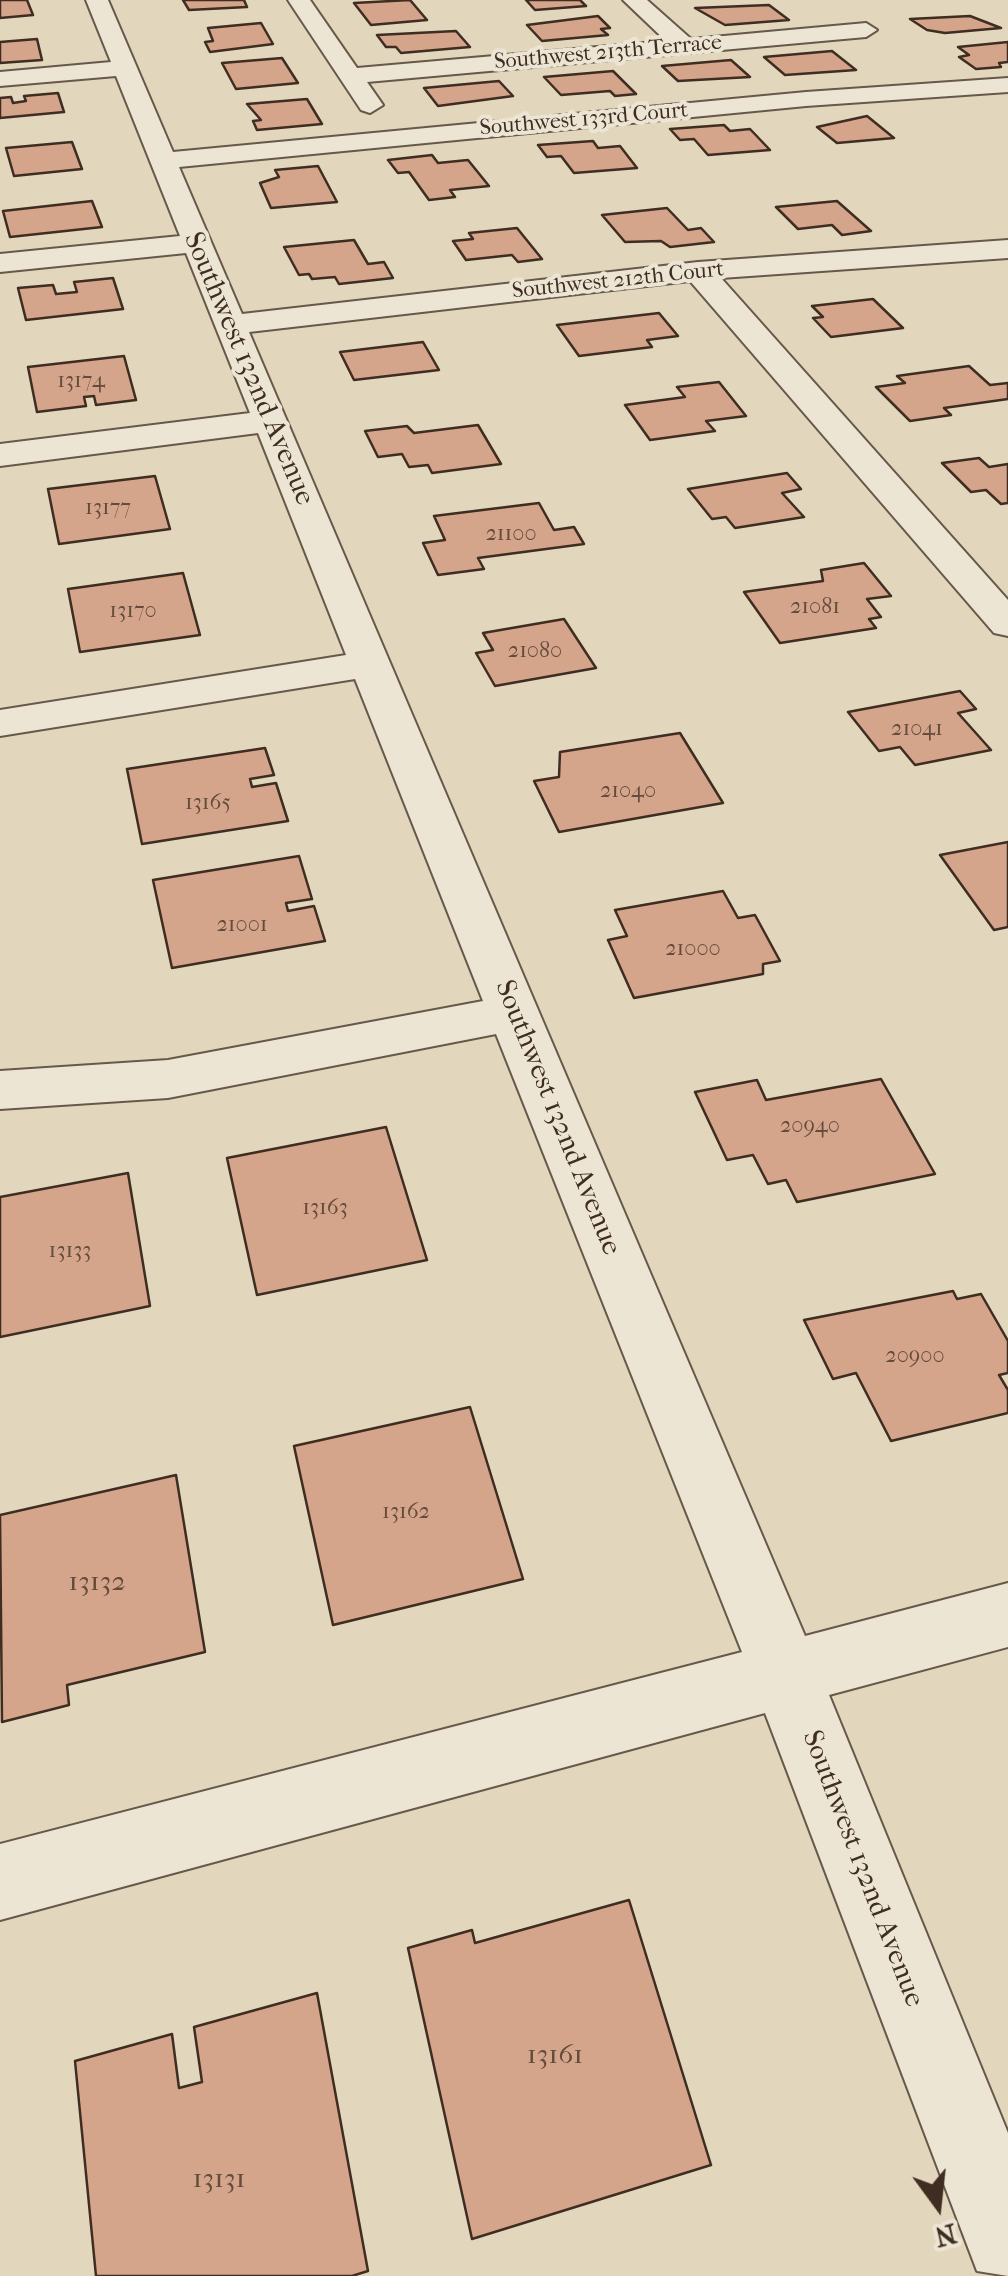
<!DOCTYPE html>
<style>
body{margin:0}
#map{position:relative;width:1008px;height:2276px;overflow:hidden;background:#e2d7bd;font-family:"IM FELL French Canon",serif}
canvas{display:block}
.north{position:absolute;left:888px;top:2156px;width:100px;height:100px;-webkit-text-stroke:8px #ece5d4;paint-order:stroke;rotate:165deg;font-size:28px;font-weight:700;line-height:40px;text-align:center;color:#3f2d22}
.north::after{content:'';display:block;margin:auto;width:35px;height:45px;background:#3f2d22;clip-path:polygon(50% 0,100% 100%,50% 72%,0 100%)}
</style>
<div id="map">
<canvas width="1008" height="2276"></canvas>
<div class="north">N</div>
</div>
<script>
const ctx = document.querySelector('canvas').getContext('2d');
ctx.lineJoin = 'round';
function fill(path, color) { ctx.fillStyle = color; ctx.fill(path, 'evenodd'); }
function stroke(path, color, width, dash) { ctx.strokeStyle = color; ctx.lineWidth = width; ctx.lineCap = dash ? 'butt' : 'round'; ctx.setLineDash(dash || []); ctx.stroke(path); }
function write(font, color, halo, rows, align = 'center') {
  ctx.font = font + ' "IM FELL French Canon",serif'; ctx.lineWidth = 8; ctx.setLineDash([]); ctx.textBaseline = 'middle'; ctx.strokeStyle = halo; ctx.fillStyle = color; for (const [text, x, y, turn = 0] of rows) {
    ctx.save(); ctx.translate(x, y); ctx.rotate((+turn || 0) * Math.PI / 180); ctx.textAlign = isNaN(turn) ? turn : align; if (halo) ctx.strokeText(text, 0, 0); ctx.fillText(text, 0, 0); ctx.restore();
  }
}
const building = new Path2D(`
 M 0,0 L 27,0 L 33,15 L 0,18 Z
 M 183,0 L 244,0 L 247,7 L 189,10 Z
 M 410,0 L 427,20 L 371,25 L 354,3 Z
 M 526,0 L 580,0 L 586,6 L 535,10 Z
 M 769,5 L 789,20 L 725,25 L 695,8 Z
 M 598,16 L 610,28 L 601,29 L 608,35 L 542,41 L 527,25 Z
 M 970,16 L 1001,28 L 945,33 L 927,30 L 910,19 Z
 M 261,23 L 273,44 L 210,52 L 205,42 L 213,41 L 208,28 Z
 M 456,31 L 470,47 L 401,53 L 396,47 L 386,47 L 377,35 Z
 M 37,39 L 42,60 L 0,63 L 0,42 Z
 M 1008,42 L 1008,62 L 999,63 L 1001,67 L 976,69 L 959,57 L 969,55 L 958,47 Z
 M 832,51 L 856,70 L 785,75 L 764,57 Z
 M 282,58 L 298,83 L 236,89 L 222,63 Z
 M 731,60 L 750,77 L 678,81 L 662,66 Z
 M 613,71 L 636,94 L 615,96 L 610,91 L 561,95 L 544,77 Z
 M 499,81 L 513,96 L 438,106 L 424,88 Z
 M 58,93 L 64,112 L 0,118 L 0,98 L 11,97 L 13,103 L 26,101 L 24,96 Z
 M 307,99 L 322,124 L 257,130 L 253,121 L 261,120 L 247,104 Z
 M 867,116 L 894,138 L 837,143 L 817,127 Z
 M 724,125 L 730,131 L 750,129 L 770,150 L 708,155 L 694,139 L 680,140 L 670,129 Z
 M 593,141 L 598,148 L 620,146 L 637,168 L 574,173 L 561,156 L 547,157 L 538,145 Z
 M 72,142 L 82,169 L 14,176 L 6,148 Z
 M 432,155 L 438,163 L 468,160 L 489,186 L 450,190 L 455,197 L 429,200 L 409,172 L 398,173 L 388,160 Z
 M 318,166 L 337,202 L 271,208 L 260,183 L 279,177 L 275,170 Z
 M 92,201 L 102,227 L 10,237 L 3,211 Z
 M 837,201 L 871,231 L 842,235 L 832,225 L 798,229 L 776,207 Z
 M 667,208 L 688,230 L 701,228 L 714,242 L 670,247 L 661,241 L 625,242 L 602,215 Z
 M 517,228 L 542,259 L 518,262 L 512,255 L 466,260 L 453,241 L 473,239 L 469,233 Z
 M 354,240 L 368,264 L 384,262 L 393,278 L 339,284 L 335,277 L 312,279 L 309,274 L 299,275 L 284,247 Z
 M 113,278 L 123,309 L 26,320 L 18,288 L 53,285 L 56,294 L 77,292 L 74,282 Z
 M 873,299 L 903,328 L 831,337 L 813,318 L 823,317 L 812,306 Z
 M 659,313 L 678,336 L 647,340 L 652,347 L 579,356 L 557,325 Z
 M 423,342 L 439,370 L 354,380 L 340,352 Z
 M 124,356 L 136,400 L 96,405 L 94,396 L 84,397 L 86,406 L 37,412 L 28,367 Z
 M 969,366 L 990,385 L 1008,383 L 1008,399 L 944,408 L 951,415 L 910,421 L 876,387 L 905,383 L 897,376 Z
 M 719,382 L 746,416 L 706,421 L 715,431 L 650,440 L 625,405 L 685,397 L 677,387 Z
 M 478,425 L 501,464 L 432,473 L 428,465 L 409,467 L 402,454 L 378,457 L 365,431 L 407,426 L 414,433 Z
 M 979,458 L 989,467 L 1008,464 L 1008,503 L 1001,504 L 986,490 L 971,492 L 942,463 Z
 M 787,473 L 801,489 L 782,493 L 804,517 L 735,528 L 726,517 L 712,519 L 688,489 Z
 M 155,476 L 170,529 L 59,544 L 48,489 Z
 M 539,503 L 554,530 L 574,527 L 584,544 L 478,558 L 484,569 L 438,575 L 423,543 L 445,540 L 434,516 Z
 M 864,563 L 891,596 L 867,599 L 881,617 L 869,619 L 876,628 L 780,643 L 744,592 L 823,581 L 821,570 Z
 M 183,573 L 200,635 L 80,652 L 68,589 Z
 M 564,619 L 596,668 L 495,686 L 476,653 L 493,650 L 483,633 Z
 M 960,691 L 976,709 L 958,713 L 991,750 L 915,765 L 900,747 L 879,751 L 848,712 Z
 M 680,733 L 723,803 L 559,832 L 534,781 L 559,777 L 560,752 Z
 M 265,748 L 274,775 L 250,779 L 252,787 L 276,783 L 288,821 L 142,844 L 127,769 Z
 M 1008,842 L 1008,927 L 994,930 L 940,855 Z
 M 299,856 L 312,899 L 286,903 L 288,911 L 314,906 L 325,941 L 172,968 L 153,880 Z
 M 723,891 L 738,918 L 755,915 L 780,961 L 763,964 L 763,974 L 634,998 L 608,940 L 627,936 L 615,910 Z
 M 881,1079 L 935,1174 L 797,1202 L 786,1180 L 768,1184 L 753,1155 L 727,1160 L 695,1092 L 757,1080 L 766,1100 Z
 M 386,1127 L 427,1260 L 257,1295 L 227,1158 Z
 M 128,1173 L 150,1306 L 0,1337 L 0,1197 Z
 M 953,1291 L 957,1299 L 981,1294 L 1008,1341 L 1008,1373 L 999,1375 L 1008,1390 L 1008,1413 L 891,1441 L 856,1373 L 833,1379 L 804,1320 Z
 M 470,1407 L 523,1579 L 333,1625 L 294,1446 Z
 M 176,1475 L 205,1652 L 67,1685 L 69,1705 L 2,1722 L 0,1515 Z
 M 629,1900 L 711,2165 L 472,2239 L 408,1948 L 472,1930 L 475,1943 Z
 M 317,1993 L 368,2271 L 352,2276 L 96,2276 L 75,2061 L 172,2034 L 179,2088 L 202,2082 L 194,2027 Z`);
fill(building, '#d5a58b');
stroke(building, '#3f2d22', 2.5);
const minor = new Path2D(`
 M 86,0 L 108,0 L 173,152 L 806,92 L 1008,78 L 1008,92 L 806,106 L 179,167 L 242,314 L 698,262 L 1008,240 L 1008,258 L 721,278 L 1008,600 L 1008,636 L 994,633 L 690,281 L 249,332 L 805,1636 L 1008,1583 L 1008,1647 L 829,1695 L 1008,2133 L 1008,2276 L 977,2271 L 765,1713 L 0,1920 L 0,1844 L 742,1652 L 496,1034 L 168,1098 L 0,1109 L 0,1071 L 168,1060 L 483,1001 L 355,679 L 0,736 L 0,710 L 346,655 L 258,433 L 0,466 L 0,444 L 250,413 L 186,253 L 0,272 L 0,254 L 180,236 L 116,76 L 0,86 L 0,72 L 111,62 Z
 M 288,0 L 310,0 L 357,68 L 666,41 L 623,0 L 647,0 L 691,39 L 866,23 L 877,30 L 866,37 L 367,82 L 383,105 L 370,113 L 361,110 Z`);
stroke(minor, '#685849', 4);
fill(minor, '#ece5d4');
write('22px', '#3f2d22', '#ece5d4', [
 ["Southwest 213th Terrace",608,53,-5],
 ["Southwest 133rd Court",584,120,-5],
 ["Southwest 212th Court",618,281,-6]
]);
write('22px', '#644b3c', null, [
 ["13174",81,382],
 ["13177",108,509],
 ["21100",511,535],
 ["21081",815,608],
 ["13170",133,612],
 ["21080",535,652],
 ["21041",917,730],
 ["21040",628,792],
 ["13165",208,804],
 ["21001",242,926],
 ["21000",693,950],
 ["20940",810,1127],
 ["13163",325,1209],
 ["13133",70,1252],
 ["20900",915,1357],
 ["13162",406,1513]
]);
write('28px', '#3f2d22', '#ece5d4', [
 ["Southwest 132nd Avenue",248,369,67],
 ["Southwest 132nd Avenue",557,1118,68],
 ["Southwest 132nd Avenue",862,1869,69]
]);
write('28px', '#644b3c', null, [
 ["13132",97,1583],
 ["13161",555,2056],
 ["13131",219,2180]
]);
</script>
